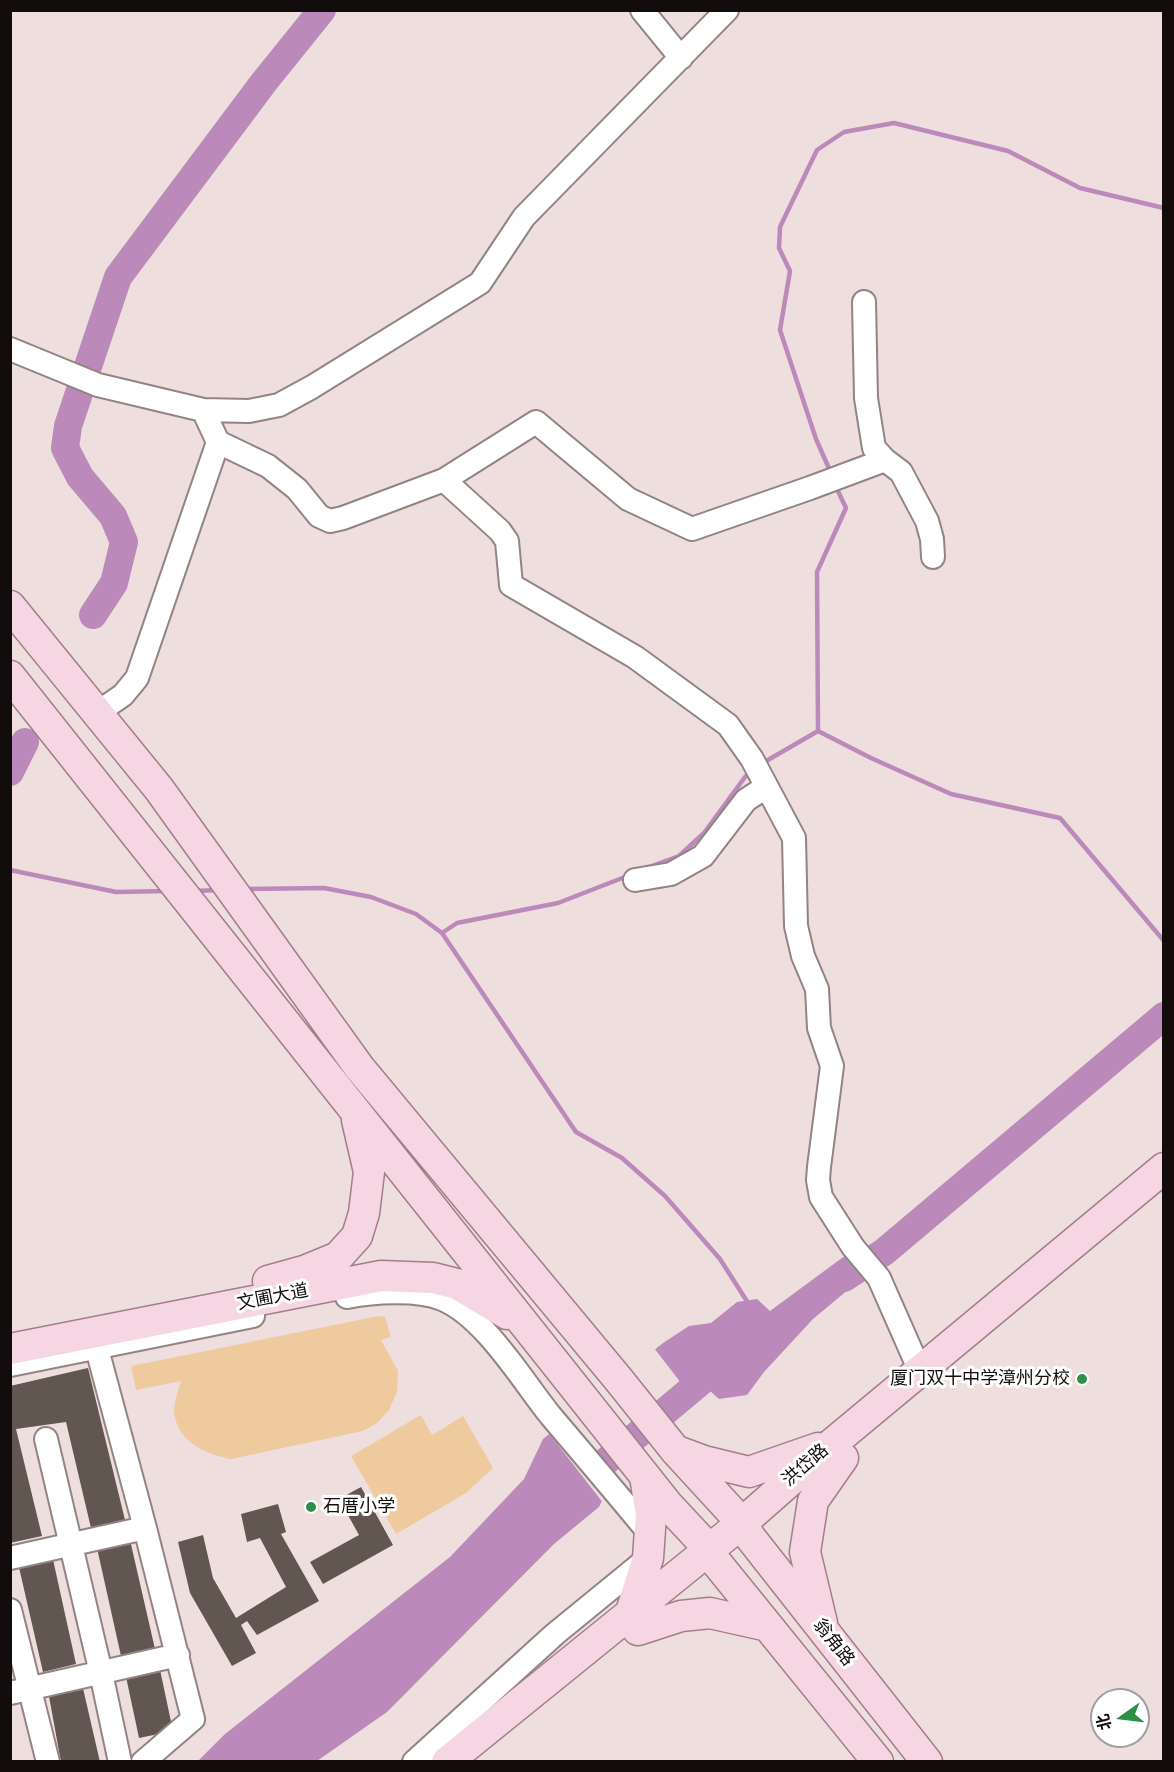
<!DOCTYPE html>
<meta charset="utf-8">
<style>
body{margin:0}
#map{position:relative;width:1174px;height:1772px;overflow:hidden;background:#efdede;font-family:Roboto,"Noto Sans SC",sans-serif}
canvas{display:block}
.frame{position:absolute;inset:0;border:12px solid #120c0c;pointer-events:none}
.north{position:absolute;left:1090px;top:1688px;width:60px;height:60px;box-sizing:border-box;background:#fff;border:2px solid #a09e9e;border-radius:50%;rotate:256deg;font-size:16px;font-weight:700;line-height:24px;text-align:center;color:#120c0c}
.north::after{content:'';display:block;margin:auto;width:21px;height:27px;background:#2c9147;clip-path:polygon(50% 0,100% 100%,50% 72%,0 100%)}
</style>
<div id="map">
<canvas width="1174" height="1772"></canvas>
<div class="frame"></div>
<div class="north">北</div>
</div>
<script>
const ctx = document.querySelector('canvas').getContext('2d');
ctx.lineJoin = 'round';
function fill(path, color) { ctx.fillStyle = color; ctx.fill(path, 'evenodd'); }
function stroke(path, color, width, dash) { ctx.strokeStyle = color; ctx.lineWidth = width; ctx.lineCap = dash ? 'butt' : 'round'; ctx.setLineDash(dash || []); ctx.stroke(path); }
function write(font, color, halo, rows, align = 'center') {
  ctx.font = font + ' Roboto,"Noto Sans SC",sans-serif'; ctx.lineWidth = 6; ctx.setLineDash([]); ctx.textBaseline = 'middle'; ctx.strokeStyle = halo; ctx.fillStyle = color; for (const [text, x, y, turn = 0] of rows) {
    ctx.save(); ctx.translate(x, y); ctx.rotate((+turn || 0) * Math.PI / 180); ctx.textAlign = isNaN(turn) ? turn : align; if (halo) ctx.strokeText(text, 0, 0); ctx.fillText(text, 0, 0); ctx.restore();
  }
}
fill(new Path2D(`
 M 379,1316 L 385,1317 L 391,1337 L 381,1340 L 398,1371 L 397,1392 L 389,1410 L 377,1423 L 363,1431 L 231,1459 C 208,1455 180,1443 175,1417 C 172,1405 178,1392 181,1381 L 136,1390 L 131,1366 Z
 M 421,1415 L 432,1435 L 463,1416 L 493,1468 L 466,1493 L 396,1534 L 351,1456 Z`), '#efca9f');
fill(new Path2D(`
 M 846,1255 L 861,1279 L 813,1319 L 764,1372 L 747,1395 L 719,1399 L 698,1380 L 639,1425 L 599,1507 L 554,1544 L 387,1712 L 317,1761 L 197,1762 L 225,1734 L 450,1557 L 524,1479 L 543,1439 L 663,1343 L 689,1326 L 711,1323 L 737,1302 L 757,1299 L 770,1311 Z`), '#bb8aba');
fill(new Path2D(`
 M 654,1348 L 688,1392 L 641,1427 L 604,1504 L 548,1432 Z`), '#efdede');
stroke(new Path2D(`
 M 831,473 L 816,439 L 780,330 L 790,271 L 779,248 L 780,227 L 817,150 L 844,132 L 894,123 L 1008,151 L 1080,188 L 1164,208
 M 818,731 L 871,758 L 951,794 L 1060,818 L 1164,941
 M 761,764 L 818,731 L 817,572 L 846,508 L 836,487
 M 649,867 L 679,856 L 704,833 L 745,777 L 752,771
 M 10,870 L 116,892 L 168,891
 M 245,889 L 324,888 L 371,897 L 416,914 L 442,933 L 576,1132 L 622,1158 L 665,1196 L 720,1259 L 750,1306
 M 194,891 L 219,890
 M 442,933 L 457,923 L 558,903 L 630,875`), '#bb8aba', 4.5);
stroke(new Path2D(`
 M 93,615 L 114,583 L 124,542 L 113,516 L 80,477 L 65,448 L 68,426 L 118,277 L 264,82 L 322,10
 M 10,772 L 25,742
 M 844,1278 L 884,1252 L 1164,1016
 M 605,1462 L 730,1357`), '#bb8aba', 28);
fill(new Path2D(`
 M 88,1368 L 125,1520 L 91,1528 L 66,1422 L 16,1429 L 42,1536 L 10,1543 L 10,1386 Z
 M 361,1487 L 393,1545 L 323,1584 L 310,1562 L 359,1535 L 339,1499 Z
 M 278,1504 L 286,1532 L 281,1534 L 319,1601 L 257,1635 L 247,1621 L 241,1625 L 256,1653 L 232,1666 L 190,1593 L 178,1542 L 203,1535 L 213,1578 L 236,1618 L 286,1587 L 260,1538 L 247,1542 L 241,1514 Z
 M 130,1540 L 155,1649 L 121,1656 L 97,1548 Z
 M 52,1555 L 76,1664 L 43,1672 L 18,1563 Z
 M 159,1665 L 173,1731 L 139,1738 L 125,1672 Z
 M 82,1684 L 100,1762 L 61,1762 L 48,1691 Z`), '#625651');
const minor = new Path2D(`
 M 642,10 L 681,58
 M 864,302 L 866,398 L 874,448 L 885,460 L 901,472 L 927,521 L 932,539 L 933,557
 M 10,349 L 98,385 L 203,410 L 249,411 L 279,405 L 312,387 L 480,283 L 524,217 L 727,10
 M 218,442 L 268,466 L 297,489 L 319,516 L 330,521 L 343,518 L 444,480 L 536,422 L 628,499 L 692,529 L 810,488 L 885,460
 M 444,480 L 500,531 L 507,541 L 511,585 L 635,657 L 728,725 L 752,759 L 794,838 L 796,926 L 803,956 L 817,989 L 819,1028 L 832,1066 L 819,1167 L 818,1180 L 821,1197 L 853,1247 L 879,1278 L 920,1371
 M 97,713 L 123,695 L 137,678 L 218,442 L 203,410
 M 635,880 L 671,874 L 703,856 L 746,800 L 766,787
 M 347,1297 C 373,1292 417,1289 442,1299 C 484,1316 522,1380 550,1415 C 584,1455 617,1494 650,1534
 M 93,1334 L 145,1528 L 193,1719 L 143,1762
 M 10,1365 L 253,1316
 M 46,1439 L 101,1673 L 120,1762
 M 10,1558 L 145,1528
 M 10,1610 L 48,1762
 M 10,1693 L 178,1655
 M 414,1762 L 555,1634 L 648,1558`);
const major = new Path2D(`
 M 10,606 L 159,789 L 359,1067 L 619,1380 L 675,1450 L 742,1523 L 750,1537 L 927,1762
 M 10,676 L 645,1476 L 668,1505 L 709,1549 L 716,1562 L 878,1762
 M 268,1281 L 304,1271 L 338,1257 L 357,1236 L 364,1213 L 369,1172 L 357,1120
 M 10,1349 L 381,1276 L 433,1278 L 457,1284 L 507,1314
 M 677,1451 L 704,1461 L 749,1472 L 818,1448
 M 631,1612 L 648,1558 L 651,1515 L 645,1476
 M 822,1623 L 805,1552 L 813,1501 L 843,1458
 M 638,1630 L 681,1616 L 710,1613 L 768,1626
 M 447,1762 L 742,1523 L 833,1443 L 1164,1168`);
stroke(minor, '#938484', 26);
stroke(major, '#a27e8b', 33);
stroke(minor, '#fff', 22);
stroke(major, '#f6d6e3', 30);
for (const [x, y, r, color] of [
 [1082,1379,6,"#2c9147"],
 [311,1507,6,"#2c9147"]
]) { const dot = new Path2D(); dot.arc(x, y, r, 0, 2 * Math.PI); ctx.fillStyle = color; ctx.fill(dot); stroke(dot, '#fff', 2); }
write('18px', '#120c0c', '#fff', [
 ["文圃大道",273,1298,-11],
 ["洪岱路",806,1466,-41],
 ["翁角路",833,1643,52]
]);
write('18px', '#120c0c', '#fff', [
 ["厦门双十中学漳州分校",1070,1379],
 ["石厝小学",323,1507,"left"]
], 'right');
</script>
